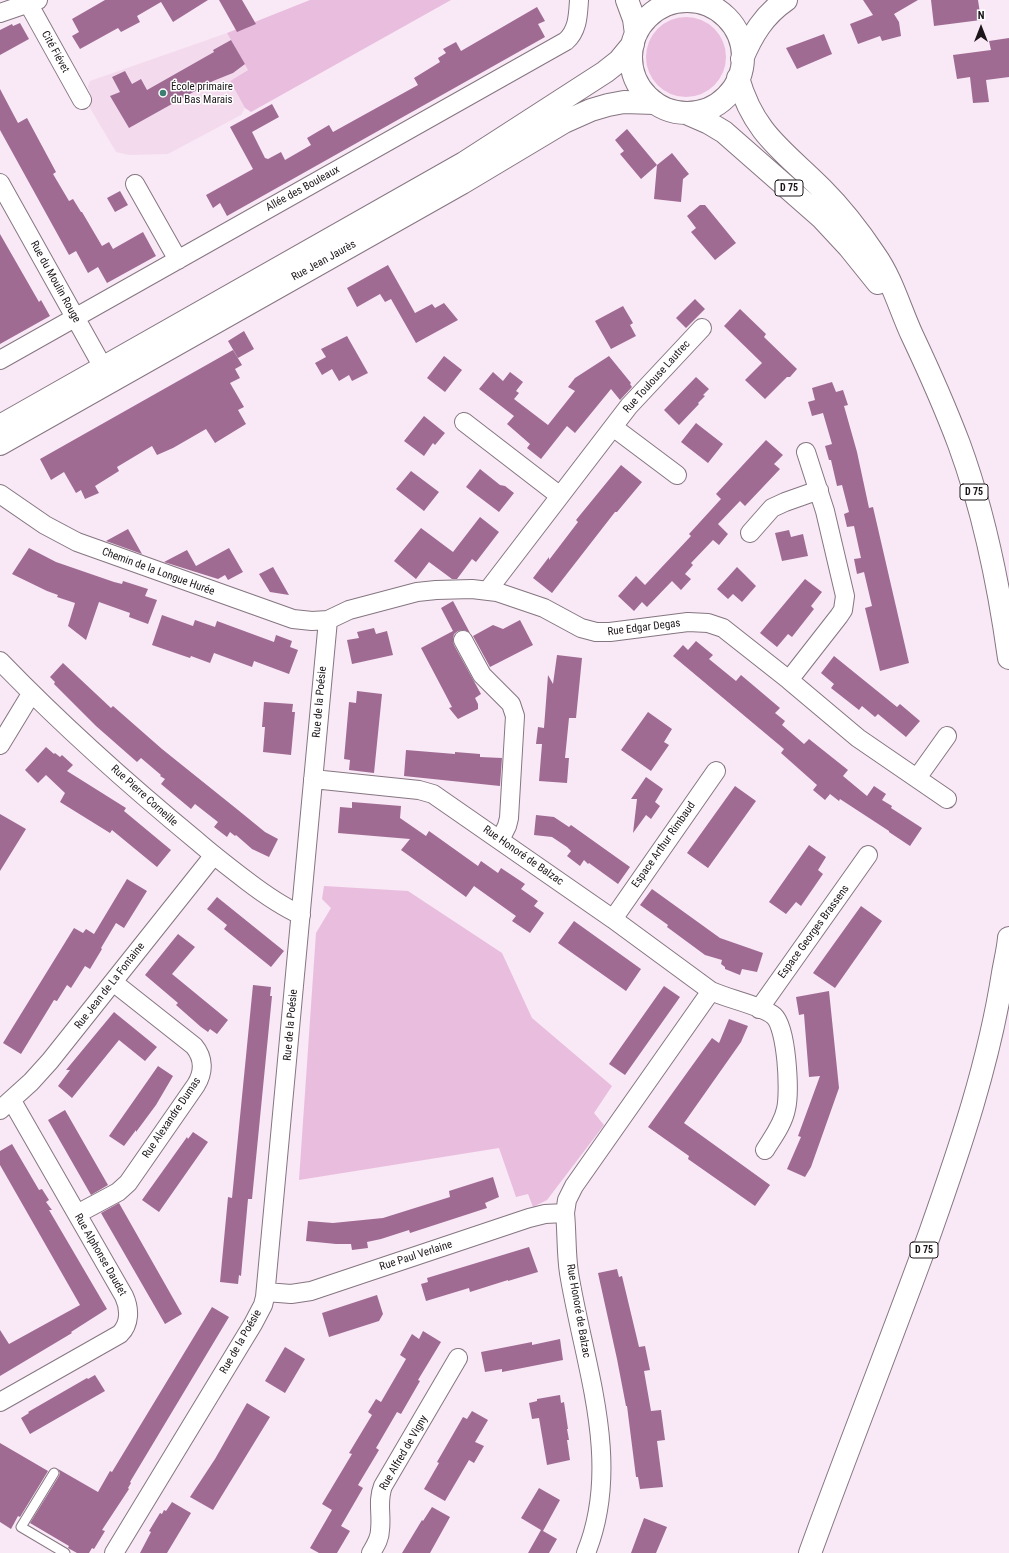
<!DOCTYPE html>
<meta charset="utf-8">
<style>
body{margin:0}
#map{position:relative;width:1009px;height:1553px;overflow:hidden;background:#f9e8f5;font-family:"Roboto Condensed",sans-serif}
canvas{display:block}
.north{position:absolute;left:961px;top:8px;width:40px;height:40px;-webkit-text-stroke:3px #fff;paint-order:stroke;rotate:0deg;font-size:11px;font-weight:700;line-height:16px;text-align:center;color:#1c161a}
.north::after{content:'';display:block;margin:auto;width:14px;height:18px;background:#1c161a;clip-path:polygon(50% 0,100% 100%,50% 72%,0 100%)}
</style>
<div id="map">
<canvas width="1009" height="1553"></canvas>
<div class="north">N</div>
</div>
<script>
const ctx = document.querySelector('canvas').getContext('2d');
ctx.lineJoin = 'round';
function fill(path, color) { ctx.fillStyle = color; ctx.fill(path, 'evenodd'); }
function stroke(path, color, width, dash) { ctx.strokeStyle = color; ctx.lineWidth = width; ctx.lineCap = dash ? 'butt' : 'round'; ctx.setLineDash(dash || []); ctx.stroke(path); }
function write(font, color, halo, rows, align = 'center') {
  ctx.font = font + ' "Roboto Condensed",sans-serif'; ctx.lineWidth = 3; ctx.setLineDash([]); ctx.textBaseline = 'middle'; ctx.strokeStyle = halo; ctx.fillStyle = color; for (const [text, x, y, turn = 0] of rows) {
    ctx.save(); ctx.translate(x, y); ctx.rotate((+turn || 0) * Math.PI / 180); ctx.textAlign = isNaN(turn) ? turn : align; if (halo) ctx.strokeText(text, 0, 0); ctx.fillText(text, 0, 0); ctx.restore();
  }
}
fill(new Path2D(`
 M 227,33 L 248,70 L 230,81 L 245,108 L 241,115 L 168,154 L 129,155 L 116,152 L 87,103 L 92,99 L 88,87 L 90,81 Z`), '#f3dbed');
fill(new Path2D(`
 M 310,0 L 451,0 L 251,112 L 245,108 L 230,81 L 248,70 L 227,33 Z
 M646 57a40 40 0 1 1 80 0a40 40 0 1 1-80 0Z
 M 324,886 L 408,891 L 502,953 L 532,1018 L 612,1086 L 594,1113 L 604,1125 L 547,1200 L 533,1207 L 528,1194 L 516,1197 L 499,1148 L 299,1180 L 316,933 L 331,908 L 322,899 Z`), '#e9bdde');
fill(new Path2D(`
 M 105,0 L 208,0 L 173,22 L 161,2 L 137,16 L 140,22 L 121,32 L 118,28 L 80,49 L 72,36 L 79,32 L 72,19 Z
 M 219,0 L 242,0 L 256,24 L 237,32 Z
 M 863,0 L 918,0 L 894,14 L 899,22 L 901,36 L 882,41 L 880,36 L 858,44 L 850,24 L 873,15 Z
 M 931,0 L 978,0 L 981,20 L 934,26 Z
 M 537,7 L 545,21 L 538,24 L 545,37 L 227,216 L 220,203 L 213,208 L 206,195 L 253,169 L 230,127 L 272,104 L 279,117 L 252,132 L 265,158 L 268,159 L 281,152 L 285,160 L 311,145 L 307,138 L 329,125 L 333,132 L 418,85 L 414,78 L 440,62 L 438,58 L 446,53 L 443,49 L 456,42 L 461,51 Z
 M 20,23 L 29,39 L 0,55 L 0,30 L 12,24 L 13,26 Z
 M 824,34 L 832,54 L 797,69 L 786,48 Z
 M 1009,38 L 1009,77 L 986,80 L 989,102 L 973,103 L 970,77 L 957,79 L 953,55 L 991,50 L 989,41 Z
 M 231,40 L 245,64 L 233,73 L 213,81 L 129,128 L 110,96 L 120,92 L 112,77 L 125,71 L 132,84 L 141,79 L 147,90 L 214,52 L 213,50 Z
 M 0,89 L 18,123 L 27,118 L 56,172 L 53,174 L 69,201 L 73,199 L 81,212 L 82,212 L 102,246 L 109,242 L 113,249 L 143,232 L 156,256 L 107,283 L 98,267 L 88,273 L 76,251 L 69,255 L 0,130 Z
 M 627,129 L 657,165 L 672,153 L 689,174 L 683,179 L 681,202 L 654,199 L 657,165 L 641,179 L 620,154 L 624,151 L 615,140 Z
 M 120,191 L 128,205 L 115,212 L 107,198 Z
 M 700,205 L 705,205 L 736,243 L 715,260 L 691,232 L 696,228 L 687,216 Z
 M 0,234 L 39,302 L 41,300 L 50,316 L 0,344 Z
 M 388,265 L 415,313 L 432,304 L 435,308 L 444,303 L 458,320 L 416,343 L 391,299 L 385,302 L 380,294 L 357,307 L 347,288 Z
 M 695,299 L 705,309 L 686,328 L 676,318 Z
 M 623,306 L 633,323 L 630,325 L 636,336 L 611,349 L 595,321 Z
 M 740,309 L 766,334 L 764,337 L 797,369 L 790,377 L 787,377 L 765,399 L 745,380 L 762,363 L 724,326 Z
 M 244,331 L 254,349 L 238,358 L 228,341 Z
 M 347,336 L 368,373 L 352,381 L 349,375 L 339,381 L 332,369 L 322,375 L 315,363 L 326,357 L 321,349 Z
 M 233,350 L 242,365 L 235,369 L 240,378 L 230,383 L 244,407 L 238,410 L 246,424 L 215,443 L 206,429 L 173,448 L 157,455 L 152,446 L 117,467 L 119,471 L 95,486 L 99,493 L 85,499 L 81,490 L 76,493 L 64,472 L 51,480 L 40,459 Z
 M 444,356 L 462,370 L 445,392 L 427,378 Z
 M 609,356 L 631,383 L 630,384 L 632,387 L 620,400 L 611,389 L 575,433 L 567,426 L 541,459 L 527,448 L 530,444 L 507,424 L 514,416 L 479,389 L 493,372 L 503,381 L 510,372 L 523,382 L 516,391 L 519,393 L 514,399 L 548,425 L 575,391 L 568,387 L 575,378 Z
 M 696,377 L 709,389 L 703,395 L 705,396 L 698,403 L 699,404 L 679,425 L 664,410 Z
 M 832,382 L 836,392 L 843,390 L 848,405 L 844,406 L 857,452 L 869,508 L 873,507 L 909,663 L 880,671 L 865,608 L 872,606 L 864,572 L 857,574 L 854,559 L 861,558 L 854,526 L 847,527 L 844,514 L 849,512 L 842,485 L 837,486 L 831,460 L 829,460 L 825,446 L 832,444 L 823,413 L 812,416 L 808,402 L 815,400 L 812,388 Z
 M 424,416 L 445,433 L 435,445 L 433,443 L 424,456 L 404,441 Z
 M 696,423 L 723,444 L 708,463 L 681,442 Z
 M 766,440 L 783,455 L 774,464 L 780,469 L 745,506 L 740,501 L 718,524 L 728,534 L 719,545 L 713,540 L 691,563 L 693,565 L 685,574 L 691,579 L 681,590 L 672,581 L 647,607 L 642,602 L 634,611 L 618,596 L 636,576 L 645,585 L 691,536 L 689,534 L 721,499 L 716,494 Z
 M 621,465 L 642,482 L 617,512 L 615,512 L 552,593 L 533,578 L 549,557 L 549,560 L 578,522 L 576,520 Z
 M 480,469 L 500,485 L 505,486 L 514,493 L 499,512 L 466,487 Z
 M 411,471 L 439,492 L 424,511 L 396,489 Z
 M 480,517 L 499,532 L 476,562 L 472,559 L 457,579 L 452,579 L 429,562 L 416,579 L 394,561 L 421,528 L 453,552 Z
 M 128,529 L 142,554 L 106,541 Z
 M 789,530 L 791,537 L 803,534 L 808,556 L 782,561 L 775,533 Z
 M 29,548 L 56,562 L 114,582 L 122,584 L 123,581 L 148,589 L 145,596 L 157,600 L 148,624 L 129,617 L 130,613 L 99,602 L 86,640 L 68,626 L 75,603 L 57,597 L 58,595 L 47,591 L 12,574 Z
 M 229,548 L 243,572 L 228,580 L 225,575 L 218,579 L 164,562 L 187,550 L 196,566 Z
 M 273,567 L 289,595 L 270,592 L 259,574 Z
 M 737,567 L 756,586 L 742,602 L 733,594 L 728,599 L 717,589 Z
 M 805,579 L 822,592 L 811,606 L 814,609 L 792,637 L 788,634 L 777,647 L 760,633 Z
 M 453,601 L 470,633 L 464,630 L 458,631 L 454,634 L 453,639 L 454,645 L 481,694 L 475,698 L 478,704 L 478,709 L 458,719 L 449,708 L 452,707 L 421,648 L 453,631 L 441,608 Z
 M 162,615 L 193,626 L 195,620 L 215,627 L 217,621 L 274,642 L 276,635 L 292,641 L 290,647 L 298,650 L 289,674 L 254,661 L 252,667 L 214,653 L 210,663 L 191,656 L 190,658 L 152,645 Z
 M 520,620 L 533,645 L 490,667 L 473,636 L 493,625 L 503,629 Z
 M 374,628 L 376,634 L 387,631 L 393,655 L 352,664 L 347,640 L 359,638 L 357,632 Z
 M 696,641 L 713,655 L 709,659 L 736,681 L 741,675 L 780,708 L 775,713 L 785,721 L 782,725 L 804,744 L 809,739 L 848,770 L 843,776 L 867,796 L 874,786 L 886,794 L 882,800 L 892,806 L 891,808 L 922,828 L 910,846 L 889,832 L 889,831 L 840,799 L 839,801 L 830,794 L 825,800 L 813,790 L 817,785 L 781,753 L 784,749 L 673,656 L 683,645 L 688,650 Z
 M 557,655 L 582,658 L 576,718 L 569,718 L 565,758 L 569,758 L 567,783 L 539,781 L 542,744 L 536,744 L 538,727 L 544,728 L 548,675 L 553,684 Z
 M 834,656 L 897,707 L 900,704 L 920,721 L 906,737 L 878,714 L 875,717 L 862,706 L 859,710 L 831,688 L 834,684 L 821,673 Z
 M 63,663 L 111,708 L 113,706 L 162,749 L 238,810 L 265,832 L 278,839 L 269,857 L 252,849 L 236,835 L 235,836 L 230,832 L 227,837 L 214,827 L 218,822 L 195,804 L 191,809 L 161,784 L 165,779 L 160,776 L 161,775 L 141,758 L 137,762 L 96,726 L 54,684 L 55,682 L 50,677 Z
 M 357,691 L 382,694 L 374,773 L 349,770 L 350,760 L 344,759 L 349,702 L 356,703 Z
 M 264,702 L 293,704 L 292,712 L 295,712 L 291,755 L 263,752 L 265,727 L 262,727 Z
 M 648,712 L 672,729 L 664,742 L 669,745 L 651,771 L 621,750 Z
 M 46,747 L 54,754 L 55,753 L 60,757 L 62,755 L 73,765 L 67,771 L 126,808 L 124,811 L 171,850 L 157,867 L 112,830 L 110,833 L 60,802 L 65,793 L 46,775 L 38,783 L 25,770 Z
 M 406,750 L 455,754 L 455,752 L 480,754 L 480,757 L 502,758 L 500,786 L 404,776 Z
 M 646,777 L 663,789 L 655,802 L 660,806 L 651,819 L 646,815 L 633,833 L 637,799 L 631,799 Z
 M 735,786 L 756,801 L 708,868 L 687,853 Z
 M 352,802 L 401,806 L 400,818 L 426,836 L 429,831 L 478,866 L 481,861 L 498,873 L 501,868 L 525,884 L 521,889 L 538,901 L 534,906 L 544,913 L 530,933 L 512,921 L 516,916 L 474,886 L 466,897 L 401,850 L 410,839 L 338,833 L 340,807 L 352,808 Z
 M 0,814 L 26,829 L 0,871 Z
 M 536,815 L 554,817 L 569,827 L 571,825 L 630,867 L 618,884 L 589,863 L 588,864 L 584,860 L 580,866 L 567,856 L 571,851 L 567,847 L 552,837 L 534,835 Z
 M 809,845 L 826,857 L 818,870 L 823,874 L 801,906 L 796,902 L 786,914 L 769,902 Z
 M 127,879 L 147,891 L 124,928 L 116,923 L 101,948 L 102,949 L 90,969 L 85,966 L 71,988 L 67,985 L 57,1001 L 54,1000 L 21,1054 L 3,1043 L 74,928 L 83,933 L 86,929 L 94,934 Z
 M 652,889 L 720,938 L 763,953 L 757,972 L 742,969 L 740,975 L 725,969 L 725,967 L 721,964 L 722,960 L 705,955 L 667,927 L 668,925 L 640,905 Z
 M 217,897 L 284,951 L 271,967 L 224,929 L 227,925 L 207,909 Z
 M 861,906 L 882,921 L 835,988 L 813,973 Z
 M 574,921 L 641,969 L 626,991 L 558,943 Z
 M 178,934 L 195,947 L 172,974 L 228,1020 L 217,1034 L 210,1029 L 208,1032 L 201,1027 L 176,1005 L 178,1003 L 145,975 Z
 M 253,985 L 271,987 L 270,996 L 272,996 L 252,1199 L 248,1199 L 241,1276 L 239,1275 L 238,1284 L 220,1282 L 228,1197 L 232,1198 Z
 M 664,986 L 680,997 L 625,1075 L 609,1064 Z
 M 829,991 L 839,1088 L 811,1167 L 805,1177 L 787,1169 L 801,1137 L 798,1136 L 820,1076 L 809,1077 L 804,1014 L 799,1015 L 796,997 Z
 M 114,1012 L 157,1047 L 145,1061 L 119,1040 L 72,1098 L 58,1086 L 70,1070 L 66,1070 Z
 M 729,1019 L 748,1026 L 741,1042 L 684,1123 L 770,1185 L 755,1206 L 688,1159 L 689,1156 L 648,1127 L 712,1038 L 719,1043 Z
 M 158,1066 L 173,1076 L 156,1105 L 136,1132 L 136,1130 L 124,1146 L 109,1136 Z
 M 65,1110 L 108,1185 L 91,1195 L 48,1120 Z
 M 193,1132 L 208,1142 L 159,1212 L 142,1200 L 187,1137 L 188,1139 Z
 M 12,1144 L 39,1190 L 42,1189 L 49,1200 L 46,1202 L 52,1210 L 49,1210 L 107,1309 L 71,1332 L 72,1333 L 0,1376 L 0,1330 L 9,1344 L 80,1305 L 0,1165 L 0,1151 Z
 M 493,1177 L 499,1197 L 485,1203 L 487,1208 L 410,1233 L 409,1230 L 381,1239 L 367,1242 L 368,1248 L 352,1250 L 351,1244 L 336,1244 L 306,1241 L 308,1221 L 333,1223 L 383,1218 L 450,1197 L 449,1191 Z
 M 119,1203 L 182,1314 L 165,1324 L 101,1213 Z
 M 529,1247 L 538,1272 L 508,1281 L 508,1280 L 470,1292 L 469,1288 L 426,1301 L 421,1284 L 428,1282 L 427,1278 Z
 M 617,1269 L 619,1277 L 622,1276 L 639,1347 L 645,1346 L 650,1370 L 644,1371 L 651,1411 L 661,1410 L 665,1440 L 657,1441 L 663,1487 L 640,1489 L 638,1477 L 636,1477 L 627,1406 L 626,1406 L 617,1359 L 598,1273 Z
 M 377,1295 L 383,1314 L 379,1321 L 329,1337 L 322,1313 Z
 M 212,1307 L 229,1317 L 130,1482 L 131,1483 L 128,1488 L 129,1489 L 102,1530 L 105,1531 L 94,1549 L 92,1548 L 89,1553 L 77,1553 L 68,1548 L 69,1546 L 30,1523 L 59,1476 L 60,1473 L 58,1469 L 98,1492 L 110,1471 L 112,1472 Z
 M 423,1331 L 441,1342 L 418,1380 L 420,1381 L 401,1414 L 397,1412 L 376,1448 L 379,1450 L 358,1485 L 363,1488 L 341,1526 L 350,1531 L 337,1553 L 319,1553 L 310,1548 L 332,1510 L 322,1504 L 352,1454 L 349,1453 L 372,1415 L 368,1412 L 376,1399 L 381,1402 L 406,1359 L 400,1355 L 412,1334 L 419,1339 Z
 M 560,1339 L 563,1360 L 502,1372 L 502,1369 L 485,1372 L 481,1352 L 532,1342 L 532,1345 Z
 M 285,1347 L 305,1359 L 285,1393 L 265,1381 Z
 M 95,1375 L 105,1391 L 30,1434 L 21,1418 L 29,1413 L 28,1412 L 87,1378 L 88,1379 Z
 M 560,1395 L 561,1403 L 564,1402 L 568,1429 L 567,1429 L 569,1440 L 567,1440 L 570,1460 L 547,1465 L 539,1418 L 532,1419 L 529,1403 L 537,1401 L 537,1399 Z
 M 247,1403 L 270,1417 L 213,1510 L 190,1497 L 215,1459 Z
 M 472,1411 L 488,1420 L 475,1442 L 484,1446 L 474,1463 L 469,1460 L 445,1501 L 424,1489 L 439,1463 L 437,1462 L 463,1417 L 467,1419 Z
 M 0,1443 L 48,1471 L 20,1517 L 18,1516 L 11,1529 L 0,1522 Z
 M 539,1488 L 560,1500 L 543,1531 L 557,1539 L 549,1553 L 528,1553 L 541,1530 L 521,1518 Z
 M 172,1502 L 191,1513 L 167,1553 L 140,1553 L 151,1532 L 149,1531 L 160,1513 L 162,1514 L 164,1510 L 166,1511 Z
 M 432,1507 L 450,1517 L 430,1553 L 402,1553 L 422,1520 L 423,1521 Z
 M 644,1518 L 667,1527 L 656,1553 L 631,1553 Z`), '#9f6b93');
const service = new Path2D(`
 M 54,1473 L 21,1527 L 65,1553`);
const minor = new Path2D(`
 M 28,3 L 82,100
 M 0,13 L 38,0
 M 0,183 L 109,378
 M 135,184 L 178,260
 M 0,360 L 566,41 C 578,30 578,15 579,0
 M 464,422 L 560,496
 M 613,427 L 677,475
 M 0,494 L 45,525 L 77,542 L 293,619 L 312,621 L 328,620 L 349,610 L 417,592 L 436,590 L 472,589 L 497,592 L 544,608 L 581,628 L 596,632 L 610,632 L 688,622 L 708,623 L 723,628 L 789,680 L 839,616 L 843,610 L 845,596 L 825,511 L 806,452
 M 750,533 L 772,508 L 785,502 L 819,490
 M 488,590 L 629,406 L 702,328
 M 463,640 L 482,675 L 511,704 L 515,716 L 509,818 L 507,826 L 500,840
 M 0,661 C 61,724 129,785 197,841 C 213,855 230,868 247,881 C 264,894 281,906 301,915
 M 789,680 L 858,738 L 947,799
 M 0,745 L 31,694
 M 917,778 L 947,736
 M 313,779 L 419,790 L 433,794 L 613,919 L 711,991 C 728,999 763,1006 774,1016 C 787,1028 790,1092 786,1109 C 783,1124 773,1137 765,1150
 M 613,919 L 716,771
 M 759,1009 L 868,855
 M 0,1110 L 31,1082 L 50,1061 L 214,855
 M 77,1214 L 118,1192 L 128,1183 L 196,1085 C 204,1072 204,1058 194,1046 L 113,982
 M 266,1292 L 291,1294 L 311,1291 L 529,1218 L 545,1214 L 565,1213
 M 0,1402 L 120,1334 C 130,1324 130,1309 124,1296 L 12,1101
 M 114,1553 L 253,1324 L 263,1305 L 265,1297 L 328,620
 M 371,1553 C 375,1546 380,1539 380,1530 C 382,1514 377,1501 383,1486 L 458,1358
 M 586,1553 C 623,1462 584,1365 569,1273 C 566,1254 567,1233 565,1213 L 567,1200 L 574,1186 L 711,991`);
const secondary = new Path2D(`
 M 0,426 L 464,163 L 605,72 L 619,61 L 633,44
 M 0,444 L 462,183 L 564,122 L 591,110 L 608,105 L 624,102 L 655,103`);
const primary = new Path2D(`
 M 627,0 L 634,19 L 636,34
 M631 57a56 56 0 1 1 112 0a56 56 0 1 1-112 0Z
 M 742,59 C 752,35 764,15 786,0
 M 738,78 C 754,134 783,150 822,189 C 842,209 859,231 875,255 C 892,279 900,309 912,335 C 929,371 945,407 959,444 C 984,512 999,586 1009,658
 M 686,113 L 709,123 L 724,132 L 822,218 L 849,247 L 878,283
 M 810,1553 C 849,1446 891,1340 930,1233 C 960,1148 989,1063 1003,973 C 1005,961 1008,950 1009,938`);
stroke(service, '#857681', 11);
stroke(minor, '#857681', 20);
stroke(secondary, '#857681', 24);
stroke(primary, '#857681', 24);
stroke(service, '#fff', 9);
stroke(minor, '#fff', 18);
stroke(secondary, '#fff', 22);
stroke(primary, '#fff', 22);
for (const [x, y, r, color] of [
 [163,93,4,"#3c7f72"]
]) { const dot = new Path2D(); dot.arc(x, y, r, 0, 2 * Math.PI); ctx.fillStyle = color; ctx.fill(dot); stroke(dot, '#fff', 1.5); }
for (const [x, y, w] of [
 [789,188,28],
 [974,492,28],
 [924,1250,28]
]) { const box = new Path2D(); box.roundRect(x - w / 2, y - 8, w, 16, 3); ctx.fillStyle = '#fff'; ctx.fill(box); stroke(box, '#1c161a', 1); }
write('bold 10px', '#1c161a', null, [
 ["D 75",789,188],
 ["D 75",974,492],
 ["D 75",924,1250]
]);
write('11px', '#1c161a', '#fff', [
 ["Cité Fiévet",55,52,61],
 ["Allée des Bouleaux",303,189,-29],
 ["Rue Jean Jaurès",324,261,-29],
 ["Rue du Moulin Rouge",55,282,61],
 ["Rue Toulouse Lautrec",657,377,-48],
 ["Chemin de la Longue Hurée",158,572,20],
 ["Rue Edgar Degas",644,628,-7],
 ["Rue de la Poésie",320,702,-85],
 ["Rue Pierre Corneille",144,796,42],
 ["Espace Arthur Rimbaud",664,845,-55],
 ["Rue Honoré de Balzac",523,856,35],
 ["Espace Georges Brassens",814,932,-54],
 ["Rue Jean de La Fontaine",110,986,-52],
 ["Rue de la Poésie",291,1025,-85],
 ["Rue Alexandre Dumas",172,1118,-56],
 ["Rue Alphonse Daudet",100,1255,60],
 ["Rue Paul Verlaine",416,1256,-18],
 ["Rue Honoré de Balzac",578,1311,80],
 ["Rue de la Poésie",241,1342,-60],
 ["Rue Alfred de Vigny",404,1453,-60]
]);
write('11px', '#1c161a', '#fff', [
 ["École primaire",171,87],
 ["du Bas Marais",171,100]
], 'left');
</script>
